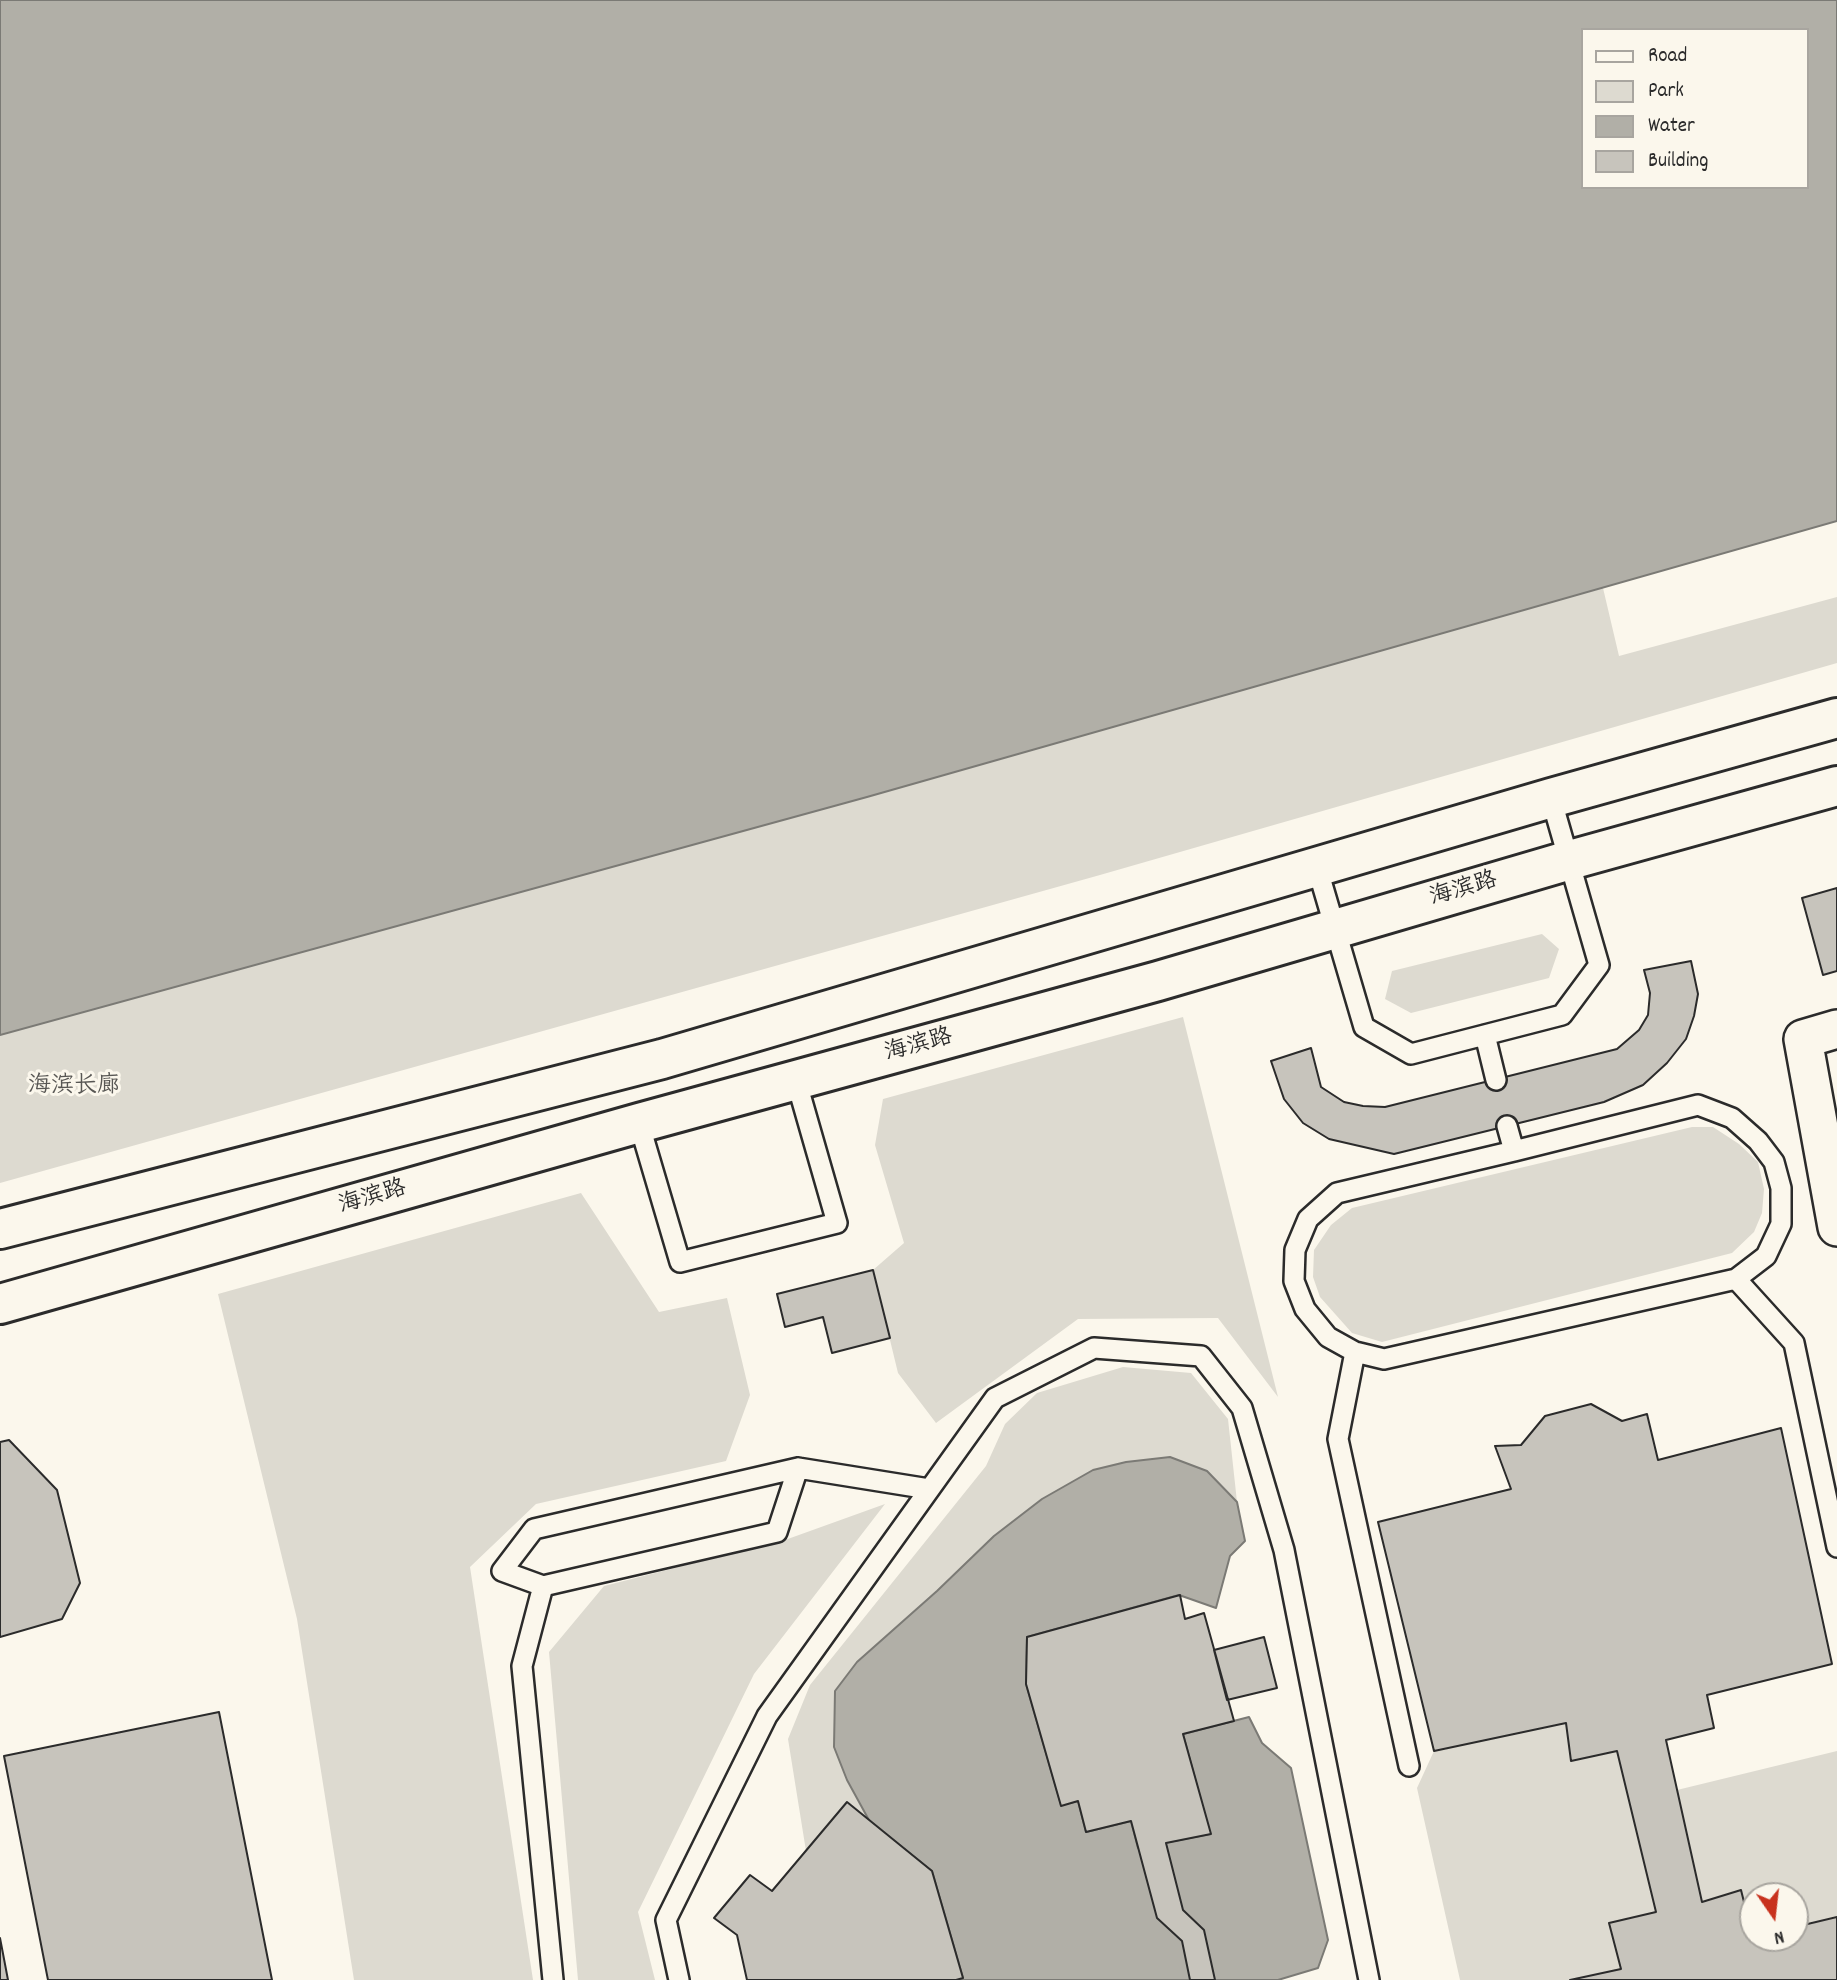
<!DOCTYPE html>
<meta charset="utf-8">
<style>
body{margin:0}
#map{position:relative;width:1837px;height:1980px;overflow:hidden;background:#fbf7ec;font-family:Dekko,sans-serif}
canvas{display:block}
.legend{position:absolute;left:1581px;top:28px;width:228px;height:161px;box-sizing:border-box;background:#fbf7ec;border:2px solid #a8a59f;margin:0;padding:9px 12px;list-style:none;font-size:21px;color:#2b2b2b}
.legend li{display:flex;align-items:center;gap:14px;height:35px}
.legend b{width:35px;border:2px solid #a8a59f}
.north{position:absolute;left:1739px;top:1882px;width:70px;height:70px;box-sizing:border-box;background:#fbf7ec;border:2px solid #a8a59f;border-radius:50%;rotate:166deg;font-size:19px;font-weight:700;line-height:28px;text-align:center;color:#2b2b2b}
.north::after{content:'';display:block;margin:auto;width:24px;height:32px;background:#c8321e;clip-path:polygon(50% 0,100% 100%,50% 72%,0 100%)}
</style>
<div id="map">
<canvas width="1837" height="1980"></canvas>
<ul class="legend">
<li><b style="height:9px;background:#fbf7ec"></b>Road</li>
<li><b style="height:19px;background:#dddad0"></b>Park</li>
<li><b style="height:19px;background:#b1afa7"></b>Water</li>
<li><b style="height:19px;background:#c7c4bc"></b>Building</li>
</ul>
<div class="north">N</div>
</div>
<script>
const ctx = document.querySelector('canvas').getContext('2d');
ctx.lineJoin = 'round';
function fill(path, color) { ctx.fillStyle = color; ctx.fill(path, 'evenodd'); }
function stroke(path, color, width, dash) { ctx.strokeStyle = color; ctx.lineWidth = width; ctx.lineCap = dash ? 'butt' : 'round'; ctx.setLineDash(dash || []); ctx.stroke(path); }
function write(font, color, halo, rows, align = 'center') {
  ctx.font = font + ' Dekko,"LXGW WenKai TC",sans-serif'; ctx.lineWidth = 6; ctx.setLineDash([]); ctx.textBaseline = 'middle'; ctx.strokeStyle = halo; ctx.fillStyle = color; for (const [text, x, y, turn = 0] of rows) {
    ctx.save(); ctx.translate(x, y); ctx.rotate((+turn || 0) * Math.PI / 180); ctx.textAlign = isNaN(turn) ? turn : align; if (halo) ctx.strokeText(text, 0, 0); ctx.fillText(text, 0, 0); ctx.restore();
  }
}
fill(new Path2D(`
 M 1603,588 L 1619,656 L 1837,597 L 1837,663 L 1100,875 L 0,1183 L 0,1035 L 867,797 Z
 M 1542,934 L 1559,949 L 1549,978 L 1411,1013 L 1385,999 L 1392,971 Z
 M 1183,1017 L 1278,1397 L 1218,1318 L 1078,1319 L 936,1423 L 898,1373 L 873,1270 L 904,1243 L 875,1145 L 883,1099 Z
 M 1692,1127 L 1713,1127 L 1739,1144 L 1758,1162 L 1764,1189 L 1762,1213 L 1754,1232 L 1732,1253 L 1382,1342 L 1352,1333 L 1320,1297 L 1313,1277 L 1314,1250 L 1331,1225 L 1352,1208 Z
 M 581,1193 L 659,1312 L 727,1298 L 750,1395 L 726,1461 L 536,1504 L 470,1567 L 533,1980 L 354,1980 L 297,1619 L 218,1294 Z
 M 1123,1367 L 1191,1373 L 1228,1419 L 1237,1502 L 1207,1471 L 1126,1462 L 1093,1470 L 1042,1499 L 994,1536 L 937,1591 L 857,1662 L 834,1747 L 847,1780 L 870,1822 L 847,1802 L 806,1851 L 788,1739 L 810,1685 L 986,1466 L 1005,1424 L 1037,1393 Z
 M 885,1504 L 754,1674 L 638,1912 L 655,1980 L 578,1980 L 549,1652 L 604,1586 L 785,1540 Z
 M 1566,1723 L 1572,1761 L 1617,1751 L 1656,1912 L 1610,1923 L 1621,1969 L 1570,1980 L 1460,1980 L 1417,1788 L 1434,1751 Z
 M 1837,1751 L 1837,1919 L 1836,1917 L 1795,1927 L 1795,1896 L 1753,1896 L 1753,1938 L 1741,1890 L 1702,1902 L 1677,1790 Z`), '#dddad0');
const water = new Path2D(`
 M 0,0 L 1837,0 L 1837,521 L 867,797 L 0,1035 ZM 1583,30 L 1807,30 L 1807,187 L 1583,187 Z
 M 1170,1457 L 1207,1471 L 1237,1502 L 1245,1541 L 1230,1556 L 1216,1608 L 1179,1595 L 1027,1637 L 1026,1684 L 1061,1805 L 1078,1801 L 1086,1832 L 1131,1821 L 1138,1848 L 1210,1834 L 1183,1734 L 1249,1717 L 1262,1743 L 1291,1768 L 1328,1940 L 1318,1968 L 1278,1980 L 956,1980 L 963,1978 L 932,1871 L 870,1822 L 847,1780 L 834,1747 L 835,1691 L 857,1662 L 937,1591 L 994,1536 L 1042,1499 L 1093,1470 L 1126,1462 Z`);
fill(water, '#b1afa7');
stroke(water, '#7b7a75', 2);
const building = new Path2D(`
 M 1837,888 L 1837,971 L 1823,975 L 1802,898 Z
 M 1691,961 L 1698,994 L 1694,1016 L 1686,1039 L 1667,1063 L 1643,1085 L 1604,1102 L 1394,1154 L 1329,1139 L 1303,1123 L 1284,1099 L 1271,1061 L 1311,1048 L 1321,1087 L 1344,1102 L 1363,1106 L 1385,1107 L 1617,1049 L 1639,1030 L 1648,1015 L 1650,993 L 1644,970 Z
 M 873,1270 L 890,1338 L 832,1353 L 823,1317 L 785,1327 L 777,1294 Z
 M 1591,1404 L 1622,1421 L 1647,1414 L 1658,1460 L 1781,1428 L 1832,1664 L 1707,1695 L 1714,1728 L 1666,1740 L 1702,1902 L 1741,1890 L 1753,1938 L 1795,1938 L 1795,1927 L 1837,1917 L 1837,1980 L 1570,1980 L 1621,1969 L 1609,1923 L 1656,1912 L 1617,1751 L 1571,1761 L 1566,1723 L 1434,1751 L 1378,1522 L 1511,1489 L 1495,1446 L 1521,1445 L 1545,1416 Z
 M 9,1440 L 57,1490 L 80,1583 L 62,1619 L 0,1637 L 0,1442 Z
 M 1180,1595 L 1185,1619 L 1204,1613 L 1234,1721 L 1183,1734 L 1211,1834 L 1166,1843 L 1183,1910 L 1204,1930 L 1215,1980 L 1190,1980 L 1182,1941 L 1157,1918 L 1131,1821 L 1086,1832 L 1078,1801 L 1061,1806 L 1026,1684 L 1027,1637 Z
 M 1264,1637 L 1277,1688 L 1227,1700 L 1214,1650 Z
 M 219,1712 L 272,1980 L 48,1980 L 4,1756 Z
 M 847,1802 L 932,1871 L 963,1978 L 956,1980 L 747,1980 L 737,1935 L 714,1918 L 750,1875 L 772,1891 Z
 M 0,1938 L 8,1980 L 0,1980 Z`);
fill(building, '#c7c4bc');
stroke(building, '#2b2b2b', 2);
const lane = new Path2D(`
 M 1317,867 L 1364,1027 L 1411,1054 L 1562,1015 L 1599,965 L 1551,798
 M 1485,1035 L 1496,1080
 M 639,1123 L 680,1262 L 837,1223 L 796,1080
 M 1507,1126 L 1514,1151 L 1337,1193 L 1308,1219 L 1295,1250 L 1294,1281 L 1305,1309 L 1328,1337 L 1355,1352 L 1384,1359 L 1736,1279 L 1766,1256 L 1781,1224 L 1781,1188 L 1774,1162 L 1758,1141 L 1732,1118 L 1698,1105 L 1514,1151
 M 1736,1279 L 1794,1343 L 1837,1547
 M 1355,1352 L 1338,1439 L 1409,1766
 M 798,1468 L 777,1532 L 543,1586 L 502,1571 L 534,1529 L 798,1468 L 929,1489
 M 543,1586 L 522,1666 L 553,1980
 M 679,1980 L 666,1920 L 767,1716 L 995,1398 L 1094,1348 L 1201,1356 L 1242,1408 L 1284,1550 L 1369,1980`);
const street = new Path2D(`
 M 1837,1029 L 1803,1039 L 1837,1227`);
const secondary = new Path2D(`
 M 0,1229 L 662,1059 L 1551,798 L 1837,718
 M 0,1304 L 639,1123 L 1158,981 L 1570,860 L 1837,786`);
stroke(lane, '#2b2b2b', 24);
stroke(street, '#2b2b2b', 42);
stroke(secondary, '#2b2b2b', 44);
stroke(lane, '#fbf7ec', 19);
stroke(street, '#fbf7ec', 37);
stroke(secondary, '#fbf7ec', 38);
write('23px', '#2b2b2b', '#fbf7ec', [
 ["海滨路",1464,891,-16],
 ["海滨路",919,1047,-15],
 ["海滨路",373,1199,-16]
]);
write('23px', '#585754', '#fbf7ec', [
 ["海滨长廊",74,1088]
]);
</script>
